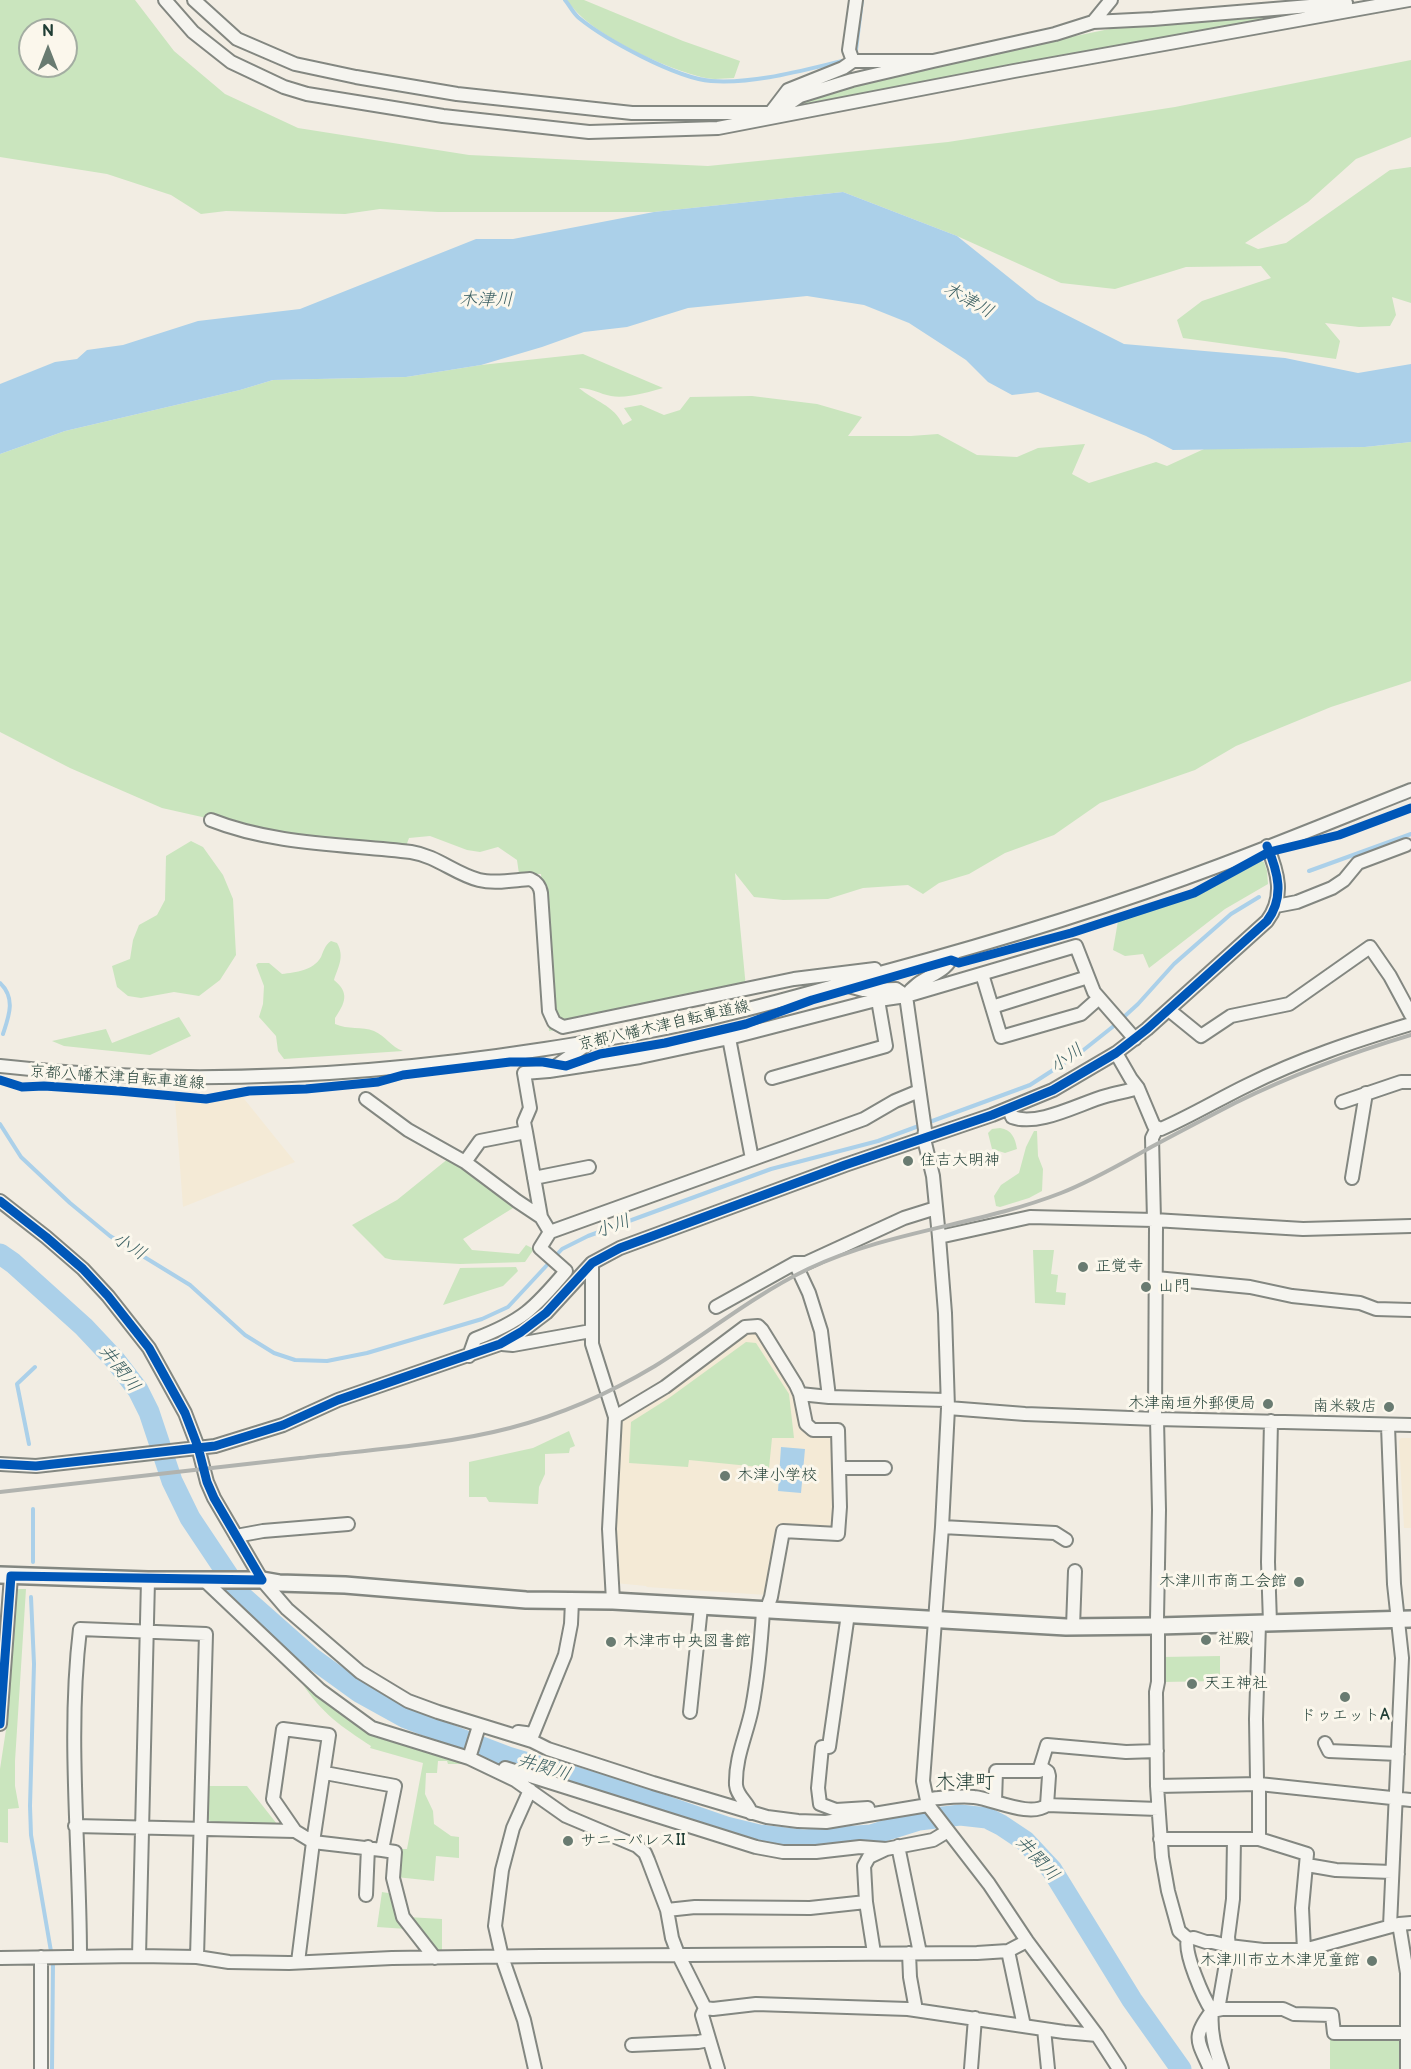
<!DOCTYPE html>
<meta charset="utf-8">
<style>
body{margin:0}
#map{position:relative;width:1411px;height:2069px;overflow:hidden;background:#f2ede3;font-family:"Balsamiq Sans",sans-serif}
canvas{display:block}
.north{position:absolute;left:18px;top:18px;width:60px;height:60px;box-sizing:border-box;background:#fbf7ec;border:2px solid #a3ada2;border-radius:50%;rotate:0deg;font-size:16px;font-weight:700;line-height:24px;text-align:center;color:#1f3d34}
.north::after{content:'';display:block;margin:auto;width:21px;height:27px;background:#697b71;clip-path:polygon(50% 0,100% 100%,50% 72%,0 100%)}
</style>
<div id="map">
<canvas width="1411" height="2069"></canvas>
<div class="north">N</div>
</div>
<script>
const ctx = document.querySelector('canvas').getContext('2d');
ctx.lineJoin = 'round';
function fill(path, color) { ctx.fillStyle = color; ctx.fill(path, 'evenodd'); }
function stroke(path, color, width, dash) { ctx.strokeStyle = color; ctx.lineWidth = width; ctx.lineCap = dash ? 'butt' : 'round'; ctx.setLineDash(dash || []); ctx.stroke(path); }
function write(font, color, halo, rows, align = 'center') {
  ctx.font = font + ' "Balsamiq Sans","Klee One",sans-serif'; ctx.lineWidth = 6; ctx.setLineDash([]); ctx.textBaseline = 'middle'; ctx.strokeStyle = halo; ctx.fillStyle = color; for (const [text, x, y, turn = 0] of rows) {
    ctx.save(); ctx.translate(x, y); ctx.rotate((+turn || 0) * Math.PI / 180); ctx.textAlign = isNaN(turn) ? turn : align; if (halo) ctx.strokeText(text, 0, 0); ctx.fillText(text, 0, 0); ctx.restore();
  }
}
fill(new Path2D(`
 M 241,1095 L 295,1162 L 183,1207 L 175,1100 L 200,1103 Z
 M 748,1331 L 757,1333 L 794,1389 L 802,1428 L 835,1438 L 835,1526 L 827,1529 L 780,1527 L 766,1595 L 647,1587 L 646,1586 L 615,1583 L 613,1515 L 618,1420 Z
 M 1401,1438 L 1411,1438 L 1411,1528 L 1404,1528 L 1399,1441 Z`), '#f4ead6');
fill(new Path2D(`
 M 0,0 L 135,0 L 174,51 L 225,94 L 298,128 L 469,155 L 708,166 L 948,142 L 1175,107 L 1411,60 L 1411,137 L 1356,159 L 1308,202 L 1245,243 L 1258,249 L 1286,243 L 1390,170 L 1411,167 L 1411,303 L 1392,297 L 1396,315 L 1390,326 L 1359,327 L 1325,323 L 1340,341 L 1336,359 L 1183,338 L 1177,320 L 1202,301 L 1271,278 L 1261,266 L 1186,267 L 1115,289 L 1061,283 L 957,236 L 843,192 L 654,212 L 438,212 L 380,209 L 345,214 L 226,211 L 201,214 L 171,195 L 107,174 L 0,157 ZM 30,30 L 66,30 L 66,66 L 30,66 Z
 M 567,0 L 584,0 L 683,41 L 740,61 L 734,78 C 725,78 715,80 706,78 C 668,70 588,34 567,0 Z
 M 1318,8 L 1331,9 L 791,106 L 822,93 L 940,64 L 1119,27 Z
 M 583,354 L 663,388 C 649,392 626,399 611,396 C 600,394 591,388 579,388 C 594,401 614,405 623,425 L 632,420 L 624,408 L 641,405 L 664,415 L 680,410 L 690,397 L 752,396 L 817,404 L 862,417 L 848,436 L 911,436 L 938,434 L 977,455 L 1017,457 L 1038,448 L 1085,444 L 1072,474 L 1089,483 L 1156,462 L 1167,466 L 1204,449 L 1365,447 L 1411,442 L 1411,681 L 1331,707 L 1236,746 L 1195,770 L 1100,803 L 1054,835 L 1005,853 L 969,874 L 939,883 L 923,894 L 908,885 L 863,888 L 828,899 L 783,900 L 754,897 L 735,873 L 746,988 L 569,1028 L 549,1031 L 541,874 L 519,874 L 517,860 L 498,847 L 480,852 L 467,850 L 430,836 L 409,838 L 405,849 L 282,835 L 162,808 L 70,768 L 0,732 L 0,454 L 65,431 L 240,390 L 273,380 L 406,377 L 481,365 Z
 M 191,841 L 203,847 L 223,875 L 233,899 L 236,955 L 220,980 L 199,996 L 174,992 L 141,998 L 128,996 L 117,987 L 112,966 L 130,959 L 133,940 L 139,925 L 157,915 L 165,900 L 166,856 Z
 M 1261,861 L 1264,862 L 1267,871 L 1268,884 L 1225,909 L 1149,968 L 1143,954 L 1125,956 L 1113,950 L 1118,921 L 1197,896 Z
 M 331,941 L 337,943 C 345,957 338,967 334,980 C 350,993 345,1003 335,1018 L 335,1024 C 348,1030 362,1026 374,1031 C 386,1036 391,1047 403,1051 L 284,1059 L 278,1051 L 276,1036 L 259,1017 L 263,1004 L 264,986 L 256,965 L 258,963 L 269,963 L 282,974 C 296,972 313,971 321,957 C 324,950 325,945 331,941 Z
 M 179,1017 L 191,1036 L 150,1055 L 64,1046 L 52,1041 L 106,1029 L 112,1043 Z
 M 1000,1128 C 1012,1130 1015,1138 1017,1149 L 1005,1153 L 992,1149 L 988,1133 L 992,1129 Z
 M 1034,1131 L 1037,1131 L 1038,1156 L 1043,1169 L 1042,1191 L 1029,1198 L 1000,1207 L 996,1206 L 994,1196 L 1001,1185 L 1019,1173 L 1026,1147 Z
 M 449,1158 L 513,1208 L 463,1239 L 472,1250 L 519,1254 L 526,1245 L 534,1249 L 525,1262 L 460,1264 L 393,1260 L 385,1258 L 352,1225 L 397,1200 Z
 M 1033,1250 L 1054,1250 L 1051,1274 L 1058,1275 L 1056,1292 L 1066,1293 L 1065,1305 L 1035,1303 Z
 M 516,1267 L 518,1271 L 503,1286 L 443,1305 L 460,1268 Z
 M 746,1342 L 756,1343 L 789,1394 L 794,1438 L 772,1438 L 769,1468 L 689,1460 L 688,1467 L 629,1463 L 631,1422 L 669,1398 Z
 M 569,1431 L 575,1446 L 570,1448 L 569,1453 L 545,1454 L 545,1474 L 539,1487 L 538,1504 L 489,1502 L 486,1497 L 469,1497 L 469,1462 L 533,1448 Z
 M 16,1589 L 26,1589 L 15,1761 L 15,1786 L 19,1808 L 8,1809 L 8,1843 L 0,1842 L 0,1769 L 7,1723 Z
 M 1220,1656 L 1220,1681 L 1162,1682 L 1162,1657 Z
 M 302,1683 L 337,1711 L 362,1728 L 464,1760 L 461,1764 L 448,1764 L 447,1761 L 438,1761 L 437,1773 L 426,1773 L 425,1794 L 433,1811 L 434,1824 L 451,1836 L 459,1837 L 459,1858 L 436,1856 L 434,1881 L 396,1877 L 398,1849 L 407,1849 L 423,1763 L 370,1748 L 371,1746 C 342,1727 321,1713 302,1683 Z
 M 205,1786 L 247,1786 L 277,1824 L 212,1823 L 205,1816 Z
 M 382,1892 L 394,1894 L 407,1929 L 377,1927 Z
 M 407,1917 L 442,1919 L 442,1952 L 434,1953 Z
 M 1400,2037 L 1400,2069 L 1330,2069 L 1330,2038 Z`), '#cae5be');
fill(new Path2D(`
 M 843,192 L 957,236 L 1037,300 L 1124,344 L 1285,358 L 1358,373 L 1411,364 L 1411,442 L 1365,447 L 1173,450 L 1146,436 L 1038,392 L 1012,395 L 988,382 L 966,360 L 909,323 L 864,305 L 807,296 L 688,308 L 627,327 L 584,332 L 542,347 L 481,365 L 406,377 L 273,380 L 240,390 L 65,431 L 0,454 L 0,384 L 55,362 L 77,359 L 87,350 L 123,345 L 198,321 L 300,309 L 476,239 L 513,239 L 654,212 Z
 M 781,1447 L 805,1449 L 801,1493 L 778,1491 Z`), '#abd0e9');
stroke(new Path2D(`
 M 565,0 C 570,6 573,13 579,18 C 606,40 676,78 711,81 C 754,84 800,71 842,61
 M 856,50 L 862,0
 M 1309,871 L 1411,834
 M 0,983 C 16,998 9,1016 3,1034
 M 0,1124 L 21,1157 L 70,1203 L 110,1236 L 190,1285 L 245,1335 L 274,1353 L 295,1360 L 327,1361 L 367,1353 L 482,1319 L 508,1307 L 562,1249 L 588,1236 L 771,1169 L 878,1141 L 1030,1085 L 1081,1052 L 1115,1025 L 1138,1004 L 1174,964 L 1231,914 L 1259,897
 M 29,1444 L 17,1384 L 35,1367
 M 33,1562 L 33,1509
 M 31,1597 L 34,1664 L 30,1806 L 31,1835 L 53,1963 L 52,2069`), '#abd0e9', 4);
stroke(new Path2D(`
 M 0,1254 L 13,1263 L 84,1327 L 115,1360 L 138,1390 L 149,1412 L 172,1481 L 190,1518 L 242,1596 L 312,1658 L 359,1692 L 406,1718 L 508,1757 L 619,1790 L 726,1827 L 759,1835 L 803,1840 L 871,1835 L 919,1820 L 960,1815 L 987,1818 L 1001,1825 L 1025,1841 L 1052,1870 L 1132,2000 L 1181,2069`), '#abd0e9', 21);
const minor = new Path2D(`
 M 165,0 L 193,32 L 231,62 L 284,87 L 307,94 L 443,116 L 589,132 L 718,128 L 1014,71 L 1409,0
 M 194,0 L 237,39 L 295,64 L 356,77 L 457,94 L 632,113 L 770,113 L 787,105 L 800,96 L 852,80 L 933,61
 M 1093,22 L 1111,0
 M 853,61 L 849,50 L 856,0
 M 772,111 L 788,90 L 843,68 L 853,61 L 933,61 L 1055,34 L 1093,22 L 1153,19 L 1346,3
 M 211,820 C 274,845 345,844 411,852 C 437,856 455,874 479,880 C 495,884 514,880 530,879 C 537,882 540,886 541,893 L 549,1011 L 554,1022 L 563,1027 L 794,979 L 875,969
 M 1276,906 L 1297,902 L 1332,888 L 1344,880 L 1358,863 L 1406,845
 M 982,974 L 1001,1037 L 1081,1014 L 1099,998
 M 841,984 L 863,990 L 896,989 L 906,996 L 925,1130 L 924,1139 L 933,1176 L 939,1237 L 945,1313 L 948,1408 L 942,1527 L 923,1781 L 928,1805 L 989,1884 L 1027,1941 L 1097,2035 L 1119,2069
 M 906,996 C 920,975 946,976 954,953
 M 992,1007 L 1088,977
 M 1169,1010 L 1201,1036 L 1231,1016 L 1289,1004 L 1370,947 L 1390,976 L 1411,1015
 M 729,1038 L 752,1159
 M 1116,1053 L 1131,1079 L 1138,1088 L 1154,1126 L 1161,1129 C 1191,1116 1219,1099 1248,1085 C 1300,1059 1355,1041 1411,1024
 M 0,1066 C 182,1087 365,1077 545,1049 C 608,1039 670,1029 732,1013 C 782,1001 831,987 880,973 C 995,942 1110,907 1221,865 C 1285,841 1348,815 1411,790
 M 549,1071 L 640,1057 L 729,1038 L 872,1001 L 906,996 L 1076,946 L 1094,992 L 1135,1039
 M 772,1078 L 886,1046 L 878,1000
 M 366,1099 L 408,1130 L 465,1162 L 517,1201 L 541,1217 L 550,1232
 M 1342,1102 L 1401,1082 L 1411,1082
 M 1009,1108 L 1012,1117 C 1039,1127 1080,1103 1106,1096 C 1117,1093 1128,1091 1138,1088
 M 1157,1128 L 1152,1138 L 1154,1220 L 1303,1229 L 1411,1226
 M 465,1162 L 480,1141 L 526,1132
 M 534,1178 L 589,1167
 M 1352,1178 L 1366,1093
 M 0,1201 L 46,1237 L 83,1269 L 108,1296 L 149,1348 L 185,1413 L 198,1447 L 207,1482 L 214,1498 L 262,1580 L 287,1609 L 360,1672 L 408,1701 L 438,1712 L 532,1741 L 548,1749 L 653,1783 L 767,1817 L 798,1821 L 826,1822 L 928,1805
 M 541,1217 L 526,1132 L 524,1122 L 530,1108 L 524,1073 L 549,1071 L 586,1045
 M 939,1237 L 1030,1217 L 1154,1220 L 1156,1226 L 1155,1418
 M 592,1263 L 592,1344 L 615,1417 L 609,1529 L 613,1601
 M 795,1263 L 809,1293 L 821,1331 L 829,1397
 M 1156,1278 L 1250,1287 L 1292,1296 L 1360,1303 L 1376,1309 L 1411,1310
 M 716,1307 L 795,1263 L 806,1263 L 904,1218 L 936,1208
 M 502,1344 L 513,1345 L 591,1331
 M 469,1356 L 475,1339 C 522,1321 534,1309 566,1271 L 540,1248 L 550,1232 L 864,1119 L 895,1101 L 919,1091
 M 800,1394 L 829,1397 L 946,1400
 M 948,1408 L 1025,1414 L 1157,1419 L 1411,1425
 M 615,1417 L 665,1387 L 745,1327 L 758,1326 L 762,1330 L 796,1385 L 800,1394 L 806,1424 L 813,1430 L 838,1430 L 840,1507 L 838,1534 L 783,1531 L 771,1597 L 766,1611
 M 1157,1419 L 1159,1510 L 1157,1619 L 1158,1626 L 1158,1682 L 1156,1692 L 1157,1786 L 1162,1857 L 1168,1891 L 1179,1931 L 1188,1939 L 1194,1938 L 1206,1942 L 1212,1942 L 1229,1946 L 1263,1950 L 1304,1950 L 1399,1924 L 1411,1923
 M 1388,1426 L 1394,1584 L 1402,1658 L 1390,1926
 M 0,1464 L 36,1466 L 215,1446 L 283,1425 L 338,1400 L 500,1344 L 521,1332 L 546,1313 L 592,1263 L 620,1248 L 845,1165 L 992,1115 L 1053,1090 L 1116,1053 L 1147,1029 L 1267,921 C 1285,897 1278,872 1267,846
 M 840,1468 L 885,1468
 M 942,1527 L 1055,1533 L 1066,1540
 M 236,1536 L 263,1531 L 348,1524
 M 204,1580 L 320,1690 L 372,1728 L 469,1758 L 515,1780 L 566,1816 L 637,1846 L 645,1853 L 648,1860 L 667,1910 L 672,1938 L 678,1954 L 705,2008 L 702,2015 L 718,2069
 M 848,1614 L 829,1747 L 822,1747 L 818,1788 L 820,1804 L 836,1810 L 868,1808
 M 1270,1623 L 1268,1562 L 1271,1421
 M 1259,1624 L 1256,1719 L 1257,1779 L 1259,1784 L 1259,1839 L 1307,1854 L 1302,1908 L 1304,1950
 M 1073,1627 L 1075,1571
 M 690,1712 L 701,1607
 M 0,1724 L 11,1576
 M 518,1732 L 533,1734 L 565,1655 L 571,1624 L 572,1601
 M 1325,1743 L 1329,1751 L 1398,1754
 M 469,1758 L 479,1726
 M 1041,1767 L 1048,1772 L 1049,1776 L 1047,1805
 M 505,1768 L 756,1847 L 783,1852 L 816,1852 L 860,1847 L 886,1849
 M 1157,1786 L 1259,1784 L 1411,1800
 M 530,1790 L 513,1828 L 502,1870 L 495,1926 L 502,1957 L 524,2020 L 535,2069
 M 928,1799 C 942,1798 960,1795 974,1797 C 994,1799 1030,1818 1047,1805 L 1158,1809
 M 995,1802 L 996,1771 L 1039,1771 L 1047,1745 L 1126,1752 L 1157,1751
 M 751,1813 C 748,1802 737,1797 736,1785 C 735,1757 747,1734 752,1708 C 758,1676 761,1643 763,1611
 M 75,1826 L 295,1831
 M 1160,1839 L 1259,1839
 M 898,1846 L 920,1953
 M 382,1850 L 395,1852 L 393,1878 L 403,1917 L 435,1958
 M 1307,1865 L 1336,1870 L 1392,1872
 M 366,1895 L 368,1847
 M 866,1902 L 874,1953
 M 667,1910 L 695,1907 L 810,1908 L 866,1902 L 864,1866 L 869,1857 L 886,1849 L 933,1840 L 948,1831
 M 1399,1924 L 1407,1973 L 1407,2069
 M 1188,1939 C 1183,1952 1204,1999 1212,2011 C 1191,2038 1198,2041 1210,2069
 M 1008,1951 L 1024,2026
 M 909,1953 L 910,1977 L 916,2010
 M 80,1956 C 80,1847 67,1737 80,1629 L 206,1634 L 197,1957
 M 139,1956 L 148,1580
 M 0,1958 L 139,1956 L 197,1957 L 229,1962 L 289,1963 L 392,1958 L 541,1956 L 977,1953 L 1008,1951 L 1027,1941
 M 298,1962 L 313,1842 L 295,1831 L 273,1799 L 283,1729 L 329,1735 L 313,1842 L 382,1850 L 395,1786 L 325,1773
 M 705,2008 L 713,2009 L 756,2004 L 908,2009 L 1064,2032 L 1097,2035
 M 1212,2011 L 1222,2009 L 1283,2009 L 1294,2014 L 1332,2015 L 1334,2033 L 1407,2033
 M 1044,2029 L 1048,2069
 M 632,2045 L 698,2042 L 709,2040
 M 41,2069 L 41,1957
 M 971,2069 L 975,2018
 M 1222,2069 C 1215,2049 1210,2032 1212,2011 L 1219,2004 L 1229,1946 L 1228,1937 L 1233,1899 L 1234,1839`);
const tertiary = new Path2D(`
 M 0,1575 L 148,1580 L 262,1580 L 279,1583 L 345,1585 L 526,1600 L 613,1601 L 1066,1627 L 1158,1626 L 1411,1619`);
stroke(minor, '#838781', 16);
stroke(tertiary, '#838781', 20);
stroke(minor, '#f5f4ef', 12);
stroke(tertiary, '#f5f4ef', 15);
stroke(new Path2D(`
 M 0,1492 C 100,1480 200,1469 300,1458 C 367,1450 445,1445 510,1428 C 560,1415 610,1393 655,1366 C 706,1334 754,1295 808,1269 C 888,1231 979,1225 1061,1193 C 1094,1180 1124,1162 1155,1145 C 1181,1131 1208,1117 1235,1103 C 1292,1075 1351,1053 1411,1035`), '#b1b3af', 4);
stroke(new Path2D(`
 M 0,1080 L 22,1087 L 44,1086 L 119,1091 L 206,1099 L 249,1091 L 306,1089 L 378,1082 L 403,1075 L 510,1062 L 543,1062 L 566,1066 L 600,1054 L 665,1043 L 746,1024 L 812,1000 L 951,960 L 959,963 L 1071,933 L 1194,893 L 1269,852 L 1339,835 L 1411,808
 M 0,1201 L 46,1237 L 83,1269 L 108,1296 L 149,1348 L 185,1413 L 198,1447 L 207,1482 L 214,1498 L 262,1580
 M 0,1464 L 36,1466 L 215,1446 L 283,1425 L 338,1400 L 500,1344 L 521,1332 L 546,1313 L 592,1263 L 620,1248 L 845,1165 L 992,1115 L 1053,1090 L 1116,1053 L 1147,1029 L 1267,921 C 1285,897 1278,872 1267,846
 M 0,1724 L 11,1576 L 262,1580`), '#0057b8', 9);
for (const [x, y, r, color] of [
 [908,1161,6,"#697b71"],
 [1083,1267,6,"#697b71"],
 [1146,1287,6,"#697b71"],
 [1268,1404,6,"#697b71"],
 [1389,1407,6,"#697b71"],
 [725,1476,6,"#697b71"],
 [1299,1582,6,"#697b71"],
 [1206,1640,6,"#697b71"],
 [611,1642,6,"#697b71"],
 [1192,1684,6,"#697b71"],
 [1345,1697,6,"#697b71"],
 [568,1841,6,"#697b71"],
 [1372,1961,6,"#697b71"]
]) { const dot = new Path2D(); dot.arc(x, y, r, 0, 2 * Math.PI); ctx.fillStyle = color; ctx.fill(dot); stroke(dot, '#fbf7ec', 2); }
write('16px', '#1f3d34', '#fbf7ec', [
 ["京都八幡木津自転車道線",664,1026,-13],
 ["京都八幡木津自転車道線",117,1078,4]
]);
write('16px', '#1f3d34', '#fbf7ec', [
 ["住吉大明神",920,1161],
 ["正覚寺",1095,1267],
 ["山門",1158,1287],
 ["木津南垣外郵便局",1256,1404,"right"],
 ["南米穀店",1377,1407,"right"],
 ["木津小学校",737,1476],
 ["木津川市商工会館",1287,1582,"right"],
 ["社殿",1218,1640],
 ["木津市中央図書館",623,1642],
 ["天王神社",1204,1684],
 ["ドゥエットA",1345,1716,"center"],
 ["サニーパレスII",580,1841],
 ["木津川市立木津児童館",1360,1961,"right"]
], 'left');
write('italic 18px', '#3a5f62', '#fbf7ec', [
 ["木津川",486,300],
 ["木津川",968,301,29],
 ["小川",1067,1059,-36],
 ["小川",613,1227,-20],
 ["小川",129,1247,32],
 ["井関川",119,1369,52],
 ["井関川",544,1768,17],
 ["井関川",1037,1859,47]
]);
write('20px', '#1f3d34', '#fbf7ec', [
 ["木津町",965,1783]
]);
</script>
